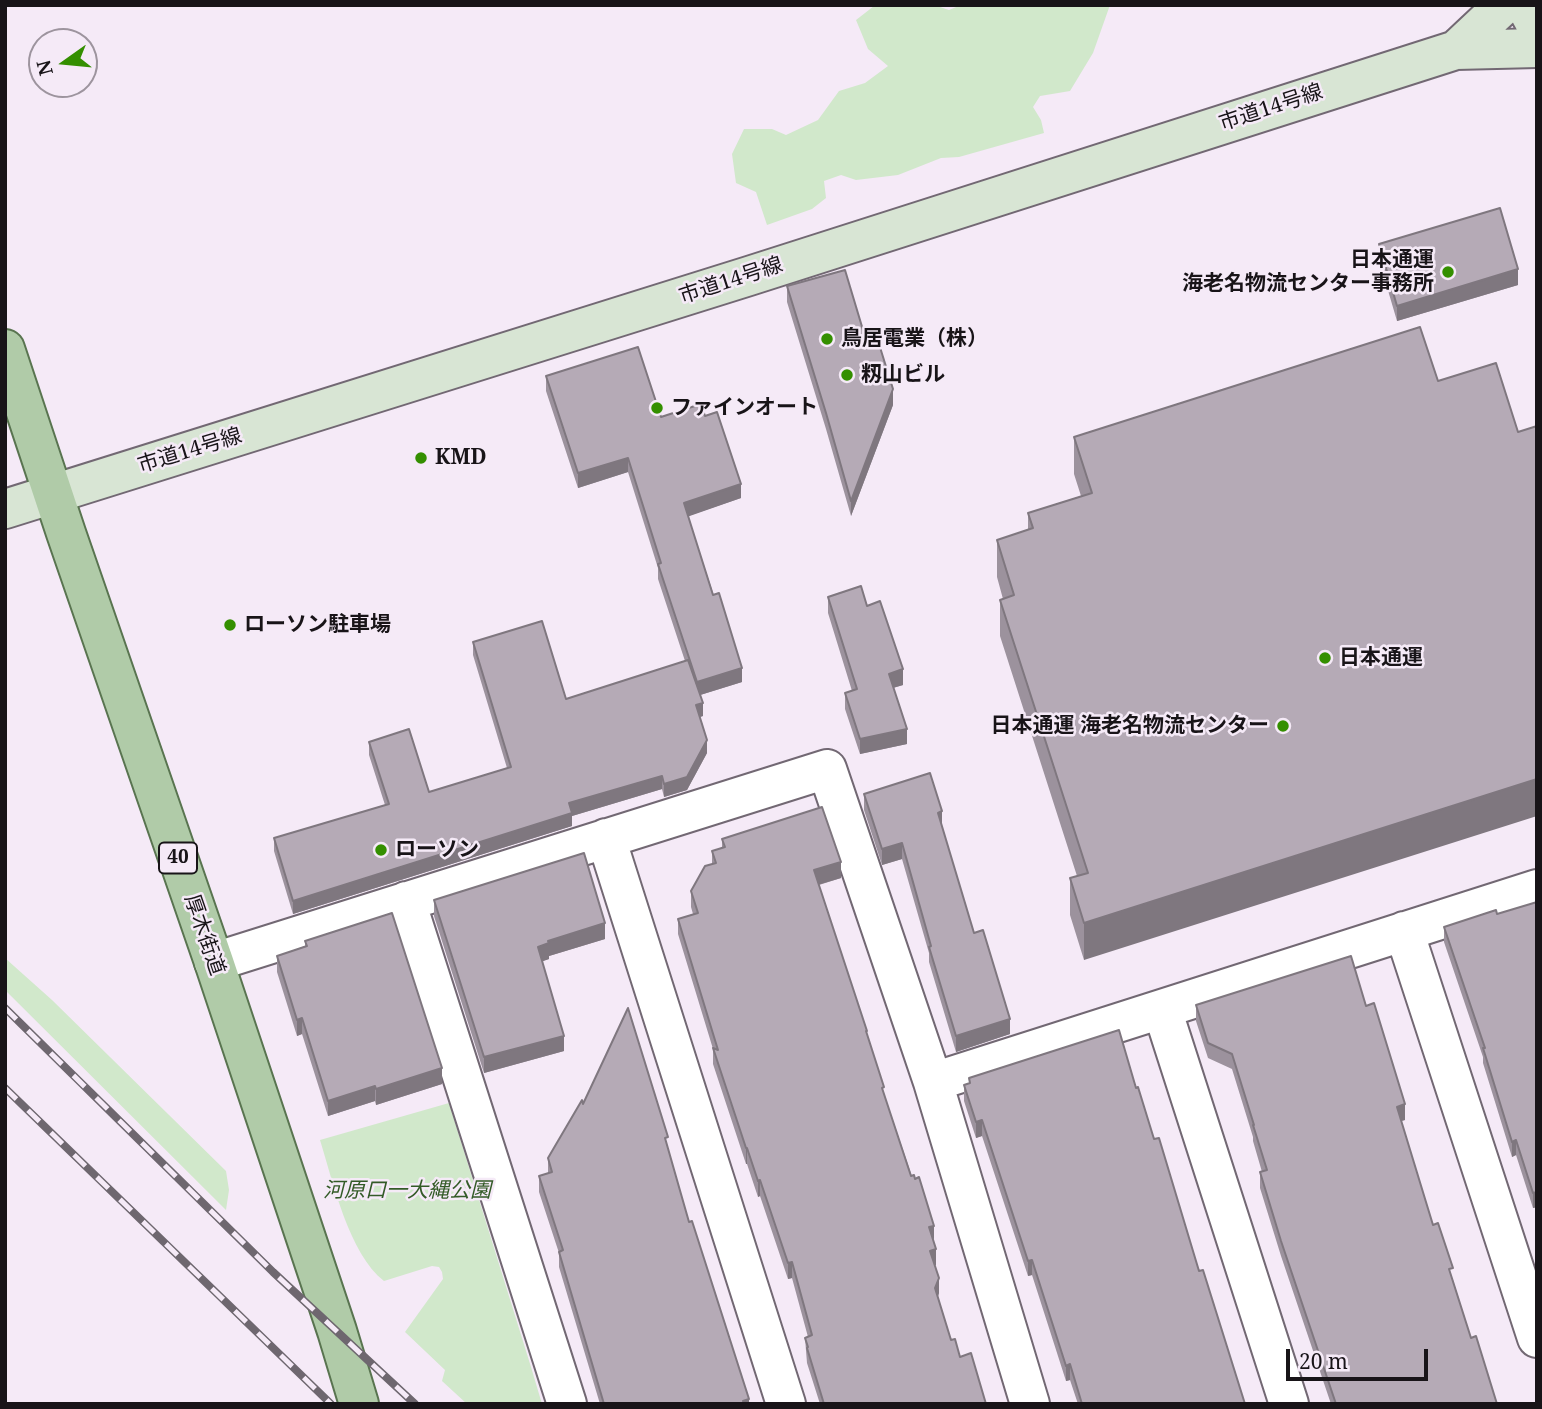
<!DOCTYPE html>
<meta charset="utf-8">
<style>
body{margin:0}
#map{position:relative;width:1542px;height:1409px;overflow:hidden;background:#f5eaf7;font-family:"Noto Serif",serif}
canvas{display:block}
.frame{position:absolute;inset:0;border:7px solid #181418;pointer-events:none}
.north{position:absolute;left:28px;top:28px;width:70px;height:70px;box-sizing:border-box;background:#f5eaf7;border:2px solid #9d949e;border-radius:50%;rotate:255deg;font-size:19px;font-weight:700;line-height:28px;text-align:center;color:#181418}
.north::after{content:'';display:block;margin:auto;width:24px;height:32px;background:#348f00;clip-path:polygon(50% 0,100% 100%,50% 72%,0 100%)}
.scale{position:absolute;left:1286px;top:1349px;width:142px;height:32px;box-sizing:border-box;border:4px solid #181418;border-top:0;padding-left:9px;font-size:21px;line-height:24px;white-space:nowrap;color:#181418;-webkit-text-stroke:5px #f5eaf7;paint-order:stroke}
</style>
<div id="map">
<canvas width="1542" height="1409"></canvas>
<div class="frame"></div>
<div class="north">N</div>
<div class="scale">20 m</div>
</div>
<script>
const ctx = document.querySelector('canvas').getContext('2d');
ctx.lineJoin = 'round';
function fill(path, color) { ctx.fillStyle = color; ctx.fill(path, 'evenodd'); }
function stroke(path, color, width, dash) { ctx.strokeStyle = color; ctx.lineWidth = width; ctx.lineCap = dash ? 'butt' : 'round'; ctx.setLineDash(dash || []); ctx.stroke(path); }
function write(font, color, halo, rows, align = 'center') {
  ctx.font = font + ' "Noto Serif","Noto Sans JP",serif'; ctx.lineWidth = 5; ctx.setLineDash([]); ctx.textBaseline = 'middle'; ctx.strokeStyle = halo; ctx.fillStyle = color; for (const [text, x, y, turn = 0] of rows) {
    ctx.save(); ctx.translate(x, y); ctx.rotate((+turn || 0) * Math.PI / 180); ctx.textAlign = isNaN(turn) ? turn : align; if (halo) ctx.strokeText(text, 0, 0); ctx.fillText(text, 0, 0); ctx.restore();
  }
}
fill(new Path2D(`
 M 934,5 L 949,10 L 961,5 L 1110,5 L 1093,53 L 1070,91 L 1040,96 L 1033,107 L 1041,120 L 1044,133 L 959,157 L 941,158 L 898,175 L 856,180 L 841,175 L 824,181 L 826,198 L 812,209 L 767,225 L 756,192 L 736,183 L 732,154 L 744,129 L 772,129 L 786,135 L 818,120 L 839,91 L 865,83 L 888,66 L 868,49 L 856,20 L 874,6 Z
 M 5,958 L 52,1000 L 226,1171 L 229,1190 L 226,1210 L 5,990 Z
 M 449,1103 L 531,1367 L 542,1404 L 467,1404 L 442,1381 L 445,1370 L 405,1332 L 443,1279 L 442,1272 L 439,1267 L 432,1266 L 384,1281 C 349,1254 333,1182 320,1140 Z`), '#d1e8cb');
const street = new Path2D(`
 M 606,838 L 786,1404
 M 406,901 L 567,1404
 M 1404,931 L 1537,1338
 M 214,962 L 827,769 L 933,1082 L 1030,1404
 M 1162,1009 L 1289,1404
 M 933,1082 L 1537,889`);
const secondary = new Path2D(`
 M 1525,5 L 1537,27
 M 1456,50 L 1504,5
 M 5,509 L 749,276 L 1456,50 L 1537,48`);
const primary = new Path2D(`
 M 5,349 L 66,533 L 214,962 L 337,1331 L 359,1404`);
stroke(street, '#726873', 42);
stroke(secondary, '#726873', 42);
stroke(primary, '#597450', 42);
stroke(street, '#fff', 38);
stroke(secondary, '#d8e5d4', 38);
stroke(primary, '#b0cba8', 38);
const rail = new Path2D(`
 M 5,1008 L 273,1272 L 415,1404
 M 5,1088 L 331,1404`);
stroke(rail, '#6e676f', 8);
stroke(rail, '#f5eaf7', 5, [16]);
fill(new Path2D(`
 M 1379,244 L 1518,285 L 1397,321 L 1379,260 Z
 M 787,286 L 863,330 L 893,405 L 851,516 L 826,429 L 787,302 Z
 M 1420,327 L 1084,960 L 1070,915 L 1070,878 L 1077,876 L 1000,636 L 1000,600 L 1003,599 L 997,577 L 997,540 L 1028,530 L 1028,513 L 1081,496 L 1074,474 L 1074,437 Z
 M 546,376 L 661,417 L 705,416 L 741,498 L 688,516 L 742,682 L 700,695 L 703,716 L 700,717 L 707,753 L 687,790 L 664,797 L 662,789 L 572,816 L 572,826 L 293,914 L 274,851 L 274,838 L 385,805 L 369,755 L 369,742 L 429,792 L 507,768 L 473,655 L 473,642 L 566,699 L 685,661 L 658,579 L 658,568 L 628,472 L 578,488 L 546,391 Z
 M 828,597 L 867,606 L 903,685 L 893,688 L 907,744 L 860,754 L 845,709 L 845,693 L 852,691 L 828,613 Z
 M 864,794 L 974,933 L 1010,1034 L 956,1052 L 929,962 L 929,953 L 902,859 L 882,865 L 864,810 Z
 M 722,839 L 841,878 L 819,885 L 867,1035 L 884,1094 L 934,1241 L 936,1265 L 935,1265 L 939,1293 L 938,1297 L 951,1340 L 986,1404 L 820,1404 L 807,1363 L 805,1338 L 808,1337 L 792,1278 L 788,1279 L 760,1196 L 758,1197 L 747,1164 L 746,1164 L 713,1064 L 713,1049 L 678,934 L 678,919 L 693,914 L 691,907 L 691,891 L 712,864 L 712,851 L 722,848 Z
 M 434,900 L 605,939 L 549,956 L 549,959 L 542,961 L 564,1051 L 484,1073 L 434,916 Z
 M 1537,902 L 1537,1207 L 1533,1208 L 1516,1155 L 1512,1157 L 1483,1063 L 1483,1057 L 1444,942 L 1444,927 L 1497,914 Z
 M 305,941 L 442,1084 L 376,1105 L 375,1101 L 328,1116 L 302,1034 L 297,1036 L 277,972 L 277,956 L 305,946 Z
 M 1196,1005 L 1366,1006 L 1405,1120 L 1401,1121 L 1433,1225 L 1453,1280 L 1471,1338 L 1497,1404 L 1331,1404 L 1281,1256 L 1260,1188 L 1260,1172 L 1262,1172 L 1253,1141 L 1253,1137 L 1232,1069 L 1208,1058 L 1196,1021 Z
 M 969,1078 L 1136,1088 L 1245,1404 L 1078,1404 L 1070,1380 L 1066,1381 L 1032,1275 L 1028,1276 L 982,1136 L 976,1138 L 964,1101 L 964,1085 L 969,1084 Z
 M 583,1104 L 668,1149 L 689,1222 L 749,1404 L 600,1404 L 559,1267 L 559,1253 L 539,1192 L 539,1176 L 548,1173 L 548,1158 Z`), '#9c929d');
fill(new Path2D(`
 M 1518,269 L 1518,285 L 1397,321 L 1397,306 Z
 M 893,389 L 893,405 L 851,516 L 851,501 Z
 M 628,458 L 628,472 L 578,488 L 578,473 Z
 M 741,484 L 741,498 L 684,518 L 684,503 Z
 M 742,668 L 742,682 L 697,696 L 697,682 Z
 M 903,669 L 903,685 L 889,689 L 889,674 Z
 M 703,703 L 703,716 L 696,718 L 696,705 Z
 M 907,729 L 907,744 L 860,754 L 860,739 Z
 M 707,740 L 707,753 L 687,790 L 664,797 L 664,784 Z
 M 662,776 L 662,789 L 572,816 L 572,826 L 293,914 L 293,901 L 569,803 Z
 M 1537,779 L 1537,816 L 1084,960 L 1084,923 Z
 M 942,811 L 942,827 L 938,813 Z
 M 902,843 L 902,859 L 882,865 L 882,849 Z
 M 841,862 L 841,878 L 814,886 L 814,870 Z
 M 605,923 L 605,939 L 549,956 L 549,959 L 538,963 L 538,947 L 548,941 Z
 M 302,1018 L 302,1034 L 297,1036 L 297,1020 Z
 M 1010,1019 L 1010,1034 L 956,1052 L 956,1036 Z
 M 564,1036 L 564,1051 L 484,1073 L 484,1057 Z
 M 442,1068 L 442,1084 L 376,1105 L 376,1089 Z
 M 375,1086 L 375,1101 L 328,1116 L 328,1101 Z
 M 1405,1104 L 1405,1120 L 1397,1122 L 1397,1107 Z
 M 982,1120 L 982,1136 L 976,1138 L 976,1122 Z
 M 1516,1140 L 1516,1155 L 1512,1157 L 1512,1142 Z
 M 746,1148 L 747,1148 L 747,1164 L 746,1164 Z
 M 760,1180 L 760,1196 L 758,1197 L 758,1181 Z
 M 1537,1192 L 1537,1207 L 1533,1208 L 1533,1193 Z
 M 934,1226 L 934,1241 L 929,1227 Z
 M 936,1249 L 936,1265 L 930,1267 L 930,1251 Z
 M 1032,1260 L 1032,1275 L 1028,1276 L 1028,1261 Z
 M 792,1262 L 792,1278 L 788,1279 L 788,1263 Z
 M 939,1278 L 939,1293 L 935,1303 L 935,1288 Z
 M 1070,1364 L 1070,1380 L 1066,1381 L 1066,1366 Z
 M 749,1399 L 749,1404 L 743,1404 L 743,1401 Z`), '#7f777f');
const building = new Path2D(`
 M 1500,208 L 1518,269 L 1397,306 L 1379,244 Z
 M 845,270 L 863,330 L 874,328 L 893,389 L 851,501 L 826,413 L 787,286 Z
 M 1420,327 L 1438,381 L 1496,363 L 1518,432 L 1537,426 L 1537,779 L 1084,923 L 1070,878 L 1088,873 L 1000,600 L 1014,595 L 997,540 L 1033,528 L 1028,513 L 1092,493 L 1074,437 Z
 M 638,347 L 661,417 L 701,404 L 705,416 L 717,412 L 741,484 L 684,503 L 713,595 L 719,593 L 742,668 L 697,682 L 658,564 L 661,563 L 628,458 L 578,473 L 546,376 Z
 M 861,586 L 867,606 L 880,601 L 903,669 L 889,674 L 907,729 L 860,739 L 845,693 L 857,689 L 828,597 Z
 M 542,621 L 566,699 L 688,660 L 703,703 L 696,705 L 707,740 L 687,777 L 664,784 L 662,776 L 569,803 L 572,813 L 293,901 L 274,838 L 389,804 L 369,742 L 409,729 L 429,792 L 511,767 L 473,642 Z
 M 930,773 L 942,811 L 938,813 L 974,933 L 983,930 L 1010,1019 L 956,1036 L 929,947 L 931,946 L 902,843 L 882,849 L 864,794 Z
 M 822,807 L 841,862 L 814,870 L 867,1031 L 866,1031 L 884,1087 L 882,1088 L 911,1176 L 914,1175 L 915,1179 L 919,1177 L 934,1226 L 929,1227 L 936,1249 L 930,1251 L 939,1278 L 935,1288 L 951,1340 L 955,1339 L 960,1357 L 971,1353 L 986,1404 L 824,1404 L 807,1348 L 808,1347 L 805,1338 L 812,1335 L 792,1262 L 788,1263 L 760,1180 L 758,1181 L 747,1148 L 746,1148 L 713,1048 L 718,1050 L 678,919 L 698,913 L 691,891 L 705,866 L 716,863 L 712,851 L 725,847 L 722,839 Z
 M 584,853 L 605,923 L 548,941 L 549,943 L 538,947 L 564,1036 L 484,1057 L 434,900 Z
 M 1537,902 L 1537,1192 L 1533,1193 L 1516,1140 L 1512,1142 L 1483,1048 L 1485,1048 L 1444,927 L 1496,910 L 1497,914 Z
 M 392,913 L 442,1068 L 376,1089 L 375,1086 L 328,1101 L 302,1018 L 297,1020 L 277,956 L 307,946 L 305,941 Z
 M 1351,956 L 1366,1006 L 1374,1003 L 1405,1104 L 1397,1107 L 1433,1225 L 1438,1223 L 1453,1268 L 1449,1269 L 1471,1338 L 1476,1336 L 1497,1404 L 1336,1404 L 1281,1241 L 1260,1172 L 1267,1170 L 1253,1125 L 1254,1125 L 1232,1054 L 1208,1043 L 1196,1005 Z
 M 628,1008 L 668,1137 L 665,1138 L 689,1222 L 692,1221 L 749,1399 L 743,1401 L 744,1404 L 604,1404 L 559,1252 L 563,1250 L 539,1176 L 552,1172 L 548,1158 L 582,1100 L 583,1104 Z
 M 1119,1030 L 1136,1088 L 1138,1087 L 1154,1139 L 1159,1138 L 1199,1271 L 1203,1270 L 1245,1404 L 1082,1404 L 1070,1364 L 1066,1366 L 1032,1260 L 1028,1261 L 982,1120 L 976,1122 L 964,1085 L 970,1083 L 969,1078 Z`);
fill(building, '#b5aab6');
stroke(building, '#7f777f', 2);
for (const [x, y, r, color] of [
 [1448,272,7,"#348f00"],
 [827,339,7,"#348f00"],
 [847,375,7,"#348f00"],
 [657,408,7,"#348f00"],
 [421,458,7,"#348f00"],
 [230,625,7,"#348f00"],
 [1325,658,7,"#348f00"],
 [1283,726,7,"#348f00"],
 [381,850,7,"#348f00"]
]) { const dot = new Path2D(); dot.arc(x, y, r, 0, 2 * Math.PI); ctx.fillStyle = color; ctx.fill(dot); stroke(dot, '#f5eaf7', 2.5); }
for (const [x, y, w] of [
 [178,858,38]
]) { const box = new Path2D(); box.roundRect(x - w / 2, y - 15.5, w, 31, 5); ctx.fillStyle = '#f5eaf7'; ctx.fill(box); stroke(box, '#181418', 2); }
write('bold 19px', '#181418', null, [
 ["40",178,858]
]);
write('21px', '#181418', '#f5eaf7', [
 ["市道14号線",1271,108,-18],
 ["市道14号線",731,281,-18],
 ["市道14号線",190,451,-17],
 ["厚木街道",204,935,71]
]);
write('bold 21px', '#181418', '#f5eaf7', [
 ["日本通運",1434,260,"right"],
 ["海老名物流センター事務所",1434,284,"right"],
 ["鳥居電業（株）",841,339],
 ["籾山ビル",861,375],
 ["ファインオート",671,408],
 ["KMD",435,458],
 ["ローソン駐車場",244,625],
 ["日本通運",1339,658],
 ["日本通運 海老名物流センター",1269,726,"right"],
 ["ローソン",395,850]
], 'left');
write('italic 21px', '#335b27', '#f5eaf7', [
 ["河原口一大縄公園",407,1191]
]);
</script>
